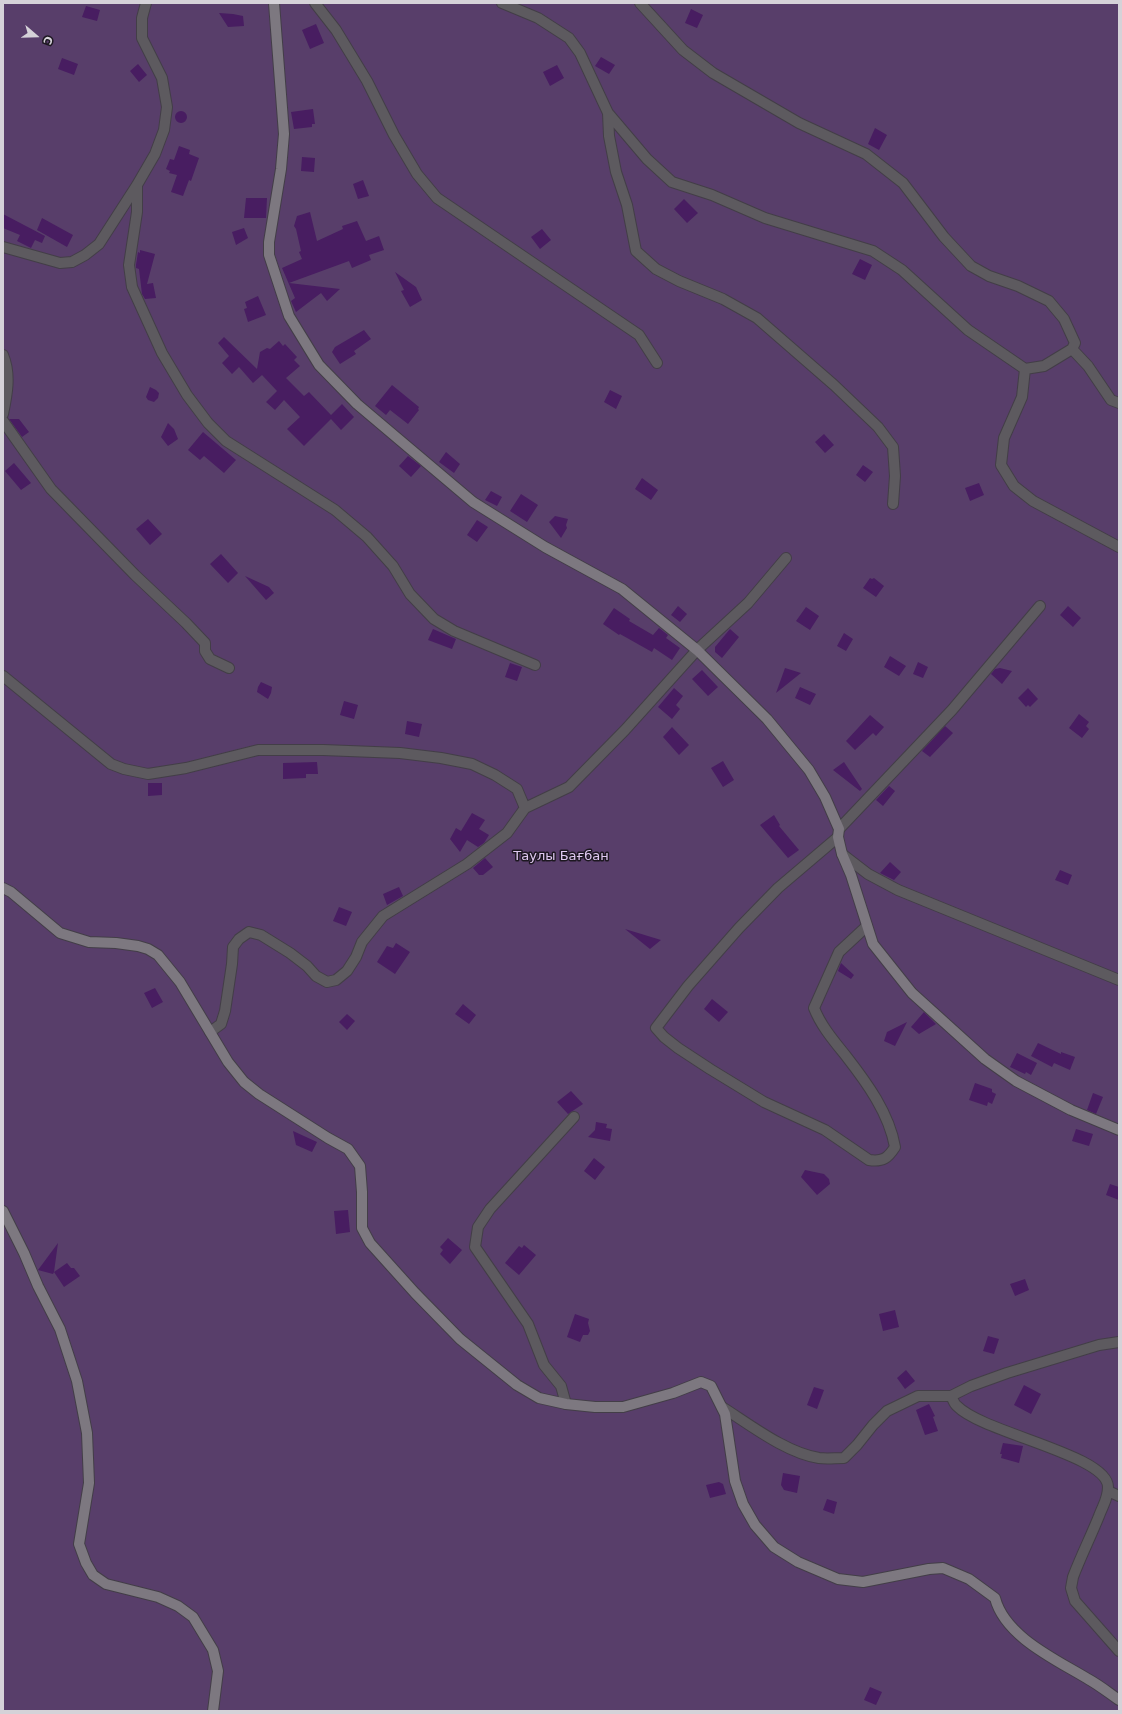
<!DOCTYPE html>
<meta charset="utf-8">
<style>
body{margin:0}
#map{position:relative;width:1122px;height:1714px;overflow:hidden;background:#27222b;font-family:"DejaVu Sans",sans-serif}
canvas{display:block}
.frame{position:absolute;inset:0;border:4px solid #d5d2d8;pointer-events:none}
.north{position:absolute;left:16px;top:16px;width:40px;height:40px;-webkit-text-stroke:3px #1d1821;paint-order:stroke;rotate:110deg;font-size:11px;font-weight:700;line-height:16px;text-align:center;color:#d5d2d8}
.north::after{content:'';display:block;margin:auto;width:14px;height:18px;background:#d5d2d8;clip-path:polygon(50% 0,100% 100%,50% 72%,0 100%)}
</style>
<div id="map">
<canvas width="1122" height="1714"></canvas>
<div class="frame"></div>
<div class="north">С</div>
</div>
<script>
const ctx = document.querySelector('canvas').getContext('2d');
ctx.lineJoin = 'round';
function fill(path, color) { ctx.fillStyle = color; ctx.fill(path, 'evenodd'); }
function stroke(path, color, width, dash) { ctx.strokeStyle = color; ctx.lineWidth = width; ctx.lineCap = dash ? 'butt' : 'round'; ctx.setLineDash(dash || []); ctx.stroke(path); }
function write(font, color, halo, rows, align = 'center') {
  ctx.font = font + ' "DejaVu Sans",sans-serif'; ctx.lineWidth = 3; ctx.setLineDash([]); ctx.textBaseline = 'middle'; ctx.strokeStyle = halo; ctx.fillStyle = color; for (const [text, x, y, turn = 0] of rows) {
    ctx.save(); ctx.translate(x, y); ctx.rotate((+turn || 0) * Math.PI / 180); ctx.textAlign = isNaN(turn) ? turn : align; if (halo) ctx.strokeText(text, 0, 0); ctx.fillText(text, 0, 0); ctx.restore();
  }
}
fill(new Path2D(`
 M 3,3 L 1119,3 L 1119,1711 L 3,1711 Z`), '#583e6a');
fill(new Path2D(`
 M 86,6 L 100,10 L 97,21 L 82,17 Z
 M 691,9 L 703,15 L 697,28 L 685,23 Z
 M 219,13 L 233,14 L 243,16 L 244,26 L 228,27 Z
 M 316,24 L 324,43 L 310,49 L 302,30 Z
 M 601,57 L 615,65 L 609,74 L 595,66 Z
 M 62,58 L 78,64 L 74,75 L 58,69 Z
 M 138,64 L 147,75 L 139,82 L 130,71 Z
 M 557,65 L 564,78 L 550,86 L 543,72 Z
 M 313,109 L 315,124 L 312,124 L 312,127 L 294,129 L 291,112 Z
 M175 117a6 6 0 1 1 12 0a6 6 0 1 1-12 0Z
 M 875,128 L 887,135 L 879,150 L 868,144 Z
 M 179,146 L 190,150 L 189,154 L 199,158 L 191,181 L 189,180 L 183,196 L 171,192 L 177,175 L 169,173 L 170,171 L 166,169 L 170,159 L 174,160 Z
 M 302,157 L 315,158 L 314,172 L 301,171 Z
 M 363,180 L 369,196 L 358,199 L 353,184 Z
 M 246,198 L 267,198 L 266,218 L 244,218 Z
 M 684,199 L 698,213 L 687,223 L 674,209 Z
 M 310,212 L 317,241 L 343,229 L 342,226 L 357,221 L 366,241 L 379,236 L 384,250 L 369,255 L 371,260 L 352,268 L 349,261 L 289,283 L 340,289 L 327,301 L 321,293 L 296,312 L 291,301 L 295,298 L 282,268 L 302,259 L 299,252 L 301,251 L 296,229 L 294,226 L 297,216 Z
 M 3,214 L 45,236 L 42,243 L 35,240 L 31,248 L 17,241 L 20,235 L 3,228 Z
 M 42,218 L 73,235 L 67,247 L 37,230 Z
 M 244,228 L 248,238 L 236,245 L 232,232 Z
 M 542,229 L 551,240 L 540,249 L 531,237 Z
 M 140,250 L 155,254 L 147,284 L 153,283 L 156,298 L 145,299 L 142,294 L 139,269 L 136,268 L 136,265 L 138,252 L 140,253 Z
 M 860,259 L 872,265 L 865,280 L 852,274 Z
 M 395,272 L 416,287 L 422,300 L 410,307 L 401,291 L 404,290 Z
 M 258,296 L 266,315 L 248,322 L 244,309 L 247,308 L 245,302 Z
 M 364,330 L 371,339 L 354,351 L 356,354 L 340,364 L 332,352 L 335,347 Z
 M 224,337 L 257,369 L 260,352 L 267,348 L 270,349 L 279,341 L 283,346 L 285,344 L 297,357 L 294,360 L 300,366 L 286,378 L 304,396 L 309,392 L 331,415 L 342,404 L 354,417 L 341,430 L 331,419 L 304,446 L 287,429 L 300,417 L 284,400 L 275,410 L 266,402 L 277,391 L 262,375 L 253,383 L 239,367 L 232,374 L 222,363 L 229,356 L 218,343 Z
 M 392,385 L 419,407 L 418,409 L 419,410 L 408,424 L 390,410 L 386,415 L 375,406 Z
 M 150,387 L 156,390 L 159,393 L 158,398 L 154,402 L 148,400 L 146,397 Z
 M 610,390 L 622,396 L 616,409 L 604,402 Z
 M 9,419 L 19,419 L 29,432 L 22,437 Z
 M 168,423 L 174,429 L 178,439 L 168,446 L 161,437 Z
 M 203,432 L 236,460 L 224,473 L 204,456 L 200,460 L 188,450 Z
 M 824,434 L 834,445 L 825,453 L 815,442 Z
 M 446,452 L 460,464 L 454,473 L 439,462 Z
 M 408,456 L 421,466 L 411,477 L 399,466 Z
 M 14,463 L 31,483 L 21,490 L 5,471 Z
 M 863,465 L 873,472 L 865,482 L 856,475 Z
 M 642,478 L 658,490 L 651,500 L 635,489 Z
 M 979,483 L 984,495 L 970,501 L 965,488 Z
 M 491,491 L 502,497 L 497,506 L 485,500 Z
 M 521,494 L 538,505 L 527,522 L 510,511 Z
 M 555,516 L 568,519 L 566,525 L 567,528 L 561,538 L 549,522 Z
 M 148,519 L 162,534 L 150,545 L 136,529 Z
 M 477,520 L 488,527 L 477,542 L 467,535 Z
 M 221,554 L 238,573 L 228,583 L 210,564 Z
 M 245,576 L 269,587 L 274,593 L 266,600 Z
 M 870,578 L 872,579 L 874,578 L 884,586 L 876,597 L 863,588 Z
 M 678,606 L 687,614 L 680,622 L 671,615 Z
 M 1068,606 L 1081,618 L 1073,627 L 1060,615 Z
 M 806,607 L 819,616 L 810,630 L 796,621 Z
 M 614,608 L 630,619 L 629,621 L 653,635 L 659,628 L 668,635 L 666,638 L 680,648 L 672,660 L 654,648 L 652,652 L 620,634 L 619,635 L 603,624 Z
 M 433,629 L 456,639 L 452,649 L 428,640 Z
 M 730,629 L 739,637 L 722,658 L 715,652 L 715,647 Z
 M 844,633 L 853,639 L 846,651 L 837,646 Z
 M 890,656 L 906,666 L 899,676 L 884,667 Z
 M 918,662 L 928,667 L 923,678 L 913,674 Z
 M 510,663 L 522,667 L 517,681 L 505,677 Z
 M 785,668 L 801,673 L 776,693 Z
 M 1000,668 L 1012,671 L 1002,684 L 991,674 L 995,669 Z
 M 702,670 L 718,687 L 708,696 L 692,679 Z
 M 261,682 L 272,687 L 271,693 L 268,699 L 257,692 L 258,687 Z
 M 800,687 L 816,694 L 810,705 L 795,698 Z
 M 674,688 L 683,696 L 676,705 L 680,709 L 672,719 L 658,707 Z
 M 1028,688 L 1038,699 L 1030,707 L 1028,705 L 1026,707 L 1018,698 Z
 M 344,701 L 358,705 L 354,719 L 340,715 Z
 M 1079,714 L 1089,722 L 1086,726 L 1089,729 L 1082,738 L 1069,728 Z
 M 870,715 L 884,727 L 876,736 L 873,733 L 855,750 L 846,741 Z
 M 407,721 L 422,724 L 419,737 L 405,734 Z
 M 945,726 L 953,733 L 930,757 L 922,751 Z
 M 672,727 L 689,745 L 679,755 L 663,737 Z
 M 723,761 L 734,780 L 723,787 L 711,768 Z
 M 317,762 L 318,774 L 306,774 L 306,778 L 283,779 L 283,763 Z
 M 844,762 L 862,789 L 860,791 L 833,770 Z
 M 148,783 L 162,783 L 162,795 L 148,796 Z
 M 889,786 L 895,791 L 883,806 L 876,800 Z
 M 472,813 L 485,820 L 479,829 L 489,835 L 484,843 L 478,847 L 467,840 L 460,852 L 450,839 L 456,828 L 461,831 Z
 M 774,815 L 780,825 L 779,826 L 799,850 L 788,858 L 760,825 Z
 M 485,858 L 493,867 L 483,875 L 479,875 L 473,868 Z
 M 890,862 L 901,872 L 894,880 L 880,873 Z
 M 1060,870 L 1072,875 L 1068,885 L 1055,880 Z
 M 399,887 L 403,896 L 387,905 L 383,894 Z
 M 339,907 L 352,912 L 346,926 L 333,921 Z
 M 625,929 L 661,940 L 650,949 Z
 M 396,943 L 410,952 L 395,974 L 377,962 L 387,946 L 393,948 Z
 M 841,963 L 854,975 L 851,979 L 838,971 Z
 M 155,988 L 163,1002 L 152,1008 L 144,993 Z
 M 712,999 L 728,1012 L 719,1022 L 704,1009 Z
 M 463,1004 L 476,1015 L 469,1024 L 455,1014 Z
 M 924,1012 L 936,1024 L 919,1034 L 911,1027 Z
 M 347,1014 L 355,1021 L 347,1030 L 339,1022 Z
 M 907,1022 L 895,1046 L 884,1041 L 887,1032 Z
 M 1038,1043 L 1061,1054 L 1061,1052 L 1075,1057 L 1070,1070 L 1054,1063 L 1052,1067 L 1031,1056 Z
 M 1017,1053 L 1037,1063 L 1031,1075 L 1026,1072 L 1025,1074 L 1010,1067 Z
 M 975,1083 L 992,1089 L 992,1092 L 996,1094 L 992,1104 L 988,1102 L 987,1106 L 969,1100 Z
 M 571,1091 L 583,1104 L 568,1114 L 557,1102 Z
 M 1093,1093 L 1103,1097 L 1096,1114 L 1087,1110 Z
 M 596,1122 L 607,1124 L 606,1128 L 612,1129 L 610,1141 L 588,1137 L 595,1130 Z
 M 1076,1129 L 1093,1134 L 1089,1146 L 1072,1141 Z
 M 293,1131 L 317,1142 L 312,1152 L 296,1145 Z
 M 594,1158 L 605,1167 L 595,1180 L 584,1171 Z
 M 805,1170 L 824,1174 L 829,1179 L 830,1184 L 817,1195 L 801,1177 Z
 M 1110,1184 L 1119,1187 L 1119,1200 L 1106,1195 Z
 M 348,1210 L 350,1232 L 336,1234 L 334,1211 Z
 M 448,1238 L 462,1250 L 450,1264 L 440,1254 L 443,1250 L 440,1247 Z
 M 58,1243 L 54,1272 L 67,1263 L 71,1268 L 74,1268 L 80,1276 L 64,1287 L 54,1272 L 53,1274 L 38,1270 Z
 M 524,1245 L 536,1255 L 519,1275 L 505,1263 L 519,1246 L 522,1248 Z
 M 1025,1279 L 1029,1290 L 1015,1296 L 1010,1284 Z
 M 895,1310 L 899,1327 L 883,1331 L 879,1314 Z
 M 575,1314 L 589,1319 L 588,1323 L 590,1331 L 588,1335 L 583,1335 L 580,1342 L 567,1337 Z
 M 988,1336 L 999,1339 L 994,1354 L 983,1351 Z
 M 906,1370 L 915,1381 L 905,1389 L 897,1378 Z
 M 1024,1385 L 1041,1394 L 1031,1414 L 1014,1405 Z
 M 814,1387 L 824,1390 L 817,1409 L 807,1405 Z
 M 929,1404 L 935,1416 L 933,1417 L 938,1431 L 925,1435 L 916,1410 Z
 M 1003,1443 L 1023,1446 L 1019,1463 L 1001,1458 L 1002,1454 L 1000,1454 Z
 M 783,1473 L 800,1476 L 797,1493 L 784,1490 L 781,1485 Z
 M 719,1482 L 723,1484 L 726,1494 L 710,1498 L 706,1485 Z
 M 827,1499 L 837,1502 L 834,1514 L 823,1510 Z
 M 870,1687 L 882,1692 L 876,1705 L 864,1700 Z`), '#481d61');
const street = new Path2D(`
 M 315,3 L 336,30 L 367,81 L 394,135 L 417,174 L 437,198 L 639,335 L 657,363
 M 502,3 L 538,18 L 569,38 L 580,53 L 608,113 L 647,159 L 672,182 L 712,195 L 765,218 L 873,251 L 902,270 L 968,330 L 1025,369
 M 640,3 L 683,50 L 713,73 L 799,123 L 866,154 L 903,183 L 944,237 L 971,266 L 989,276 L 1018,286 L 1049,301 L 1064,319 L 1075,343 L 1072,349 L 1088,366 L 1111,400 L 1119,403
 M 608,113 L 609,136 L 616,172 L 627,205 L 636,251 L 656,269 L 679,281 L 723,299 L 757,318 L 834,385 L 878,427 L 893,447 L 895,476 L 893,504
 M 137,185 L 137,212 L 129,265 L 132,287 L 162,353 L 187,395 L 208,423 L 226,441 L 335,510 L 367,537 L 393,566 L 410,594 L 434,619 L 454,631 L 535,665
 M 3,247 L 60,263 L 72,262 L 85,255 L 99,244 L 137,185 L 155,154 L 164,130 L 167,107 L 162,78 L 142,38 L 142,18 L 146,3
 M 1072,349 L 1044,366 L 1025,369 L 1022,397 L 1004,438 L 1001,465 L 1014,486 L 1033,501 L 1119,547
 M 3,355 C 11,374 7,395 3,414
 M 3,421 L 51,489 L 135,575 L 186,623 L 205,643 L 205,651 L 210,659 L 229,668
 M 3,676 L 111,764 L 124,769 L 148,774 L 186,768 L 258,750 L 323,750 L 400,753 L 441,758 L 472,764 L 495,775 L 517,789 L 525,808 L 507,833 L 467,864 L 383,916 L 362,942 L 356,957 L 347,971 L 336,980 L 327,982 L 316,976 L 307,966 L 290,953 L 261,935 L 249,932 L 239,939 L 233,947 L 232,964 L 225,1011 L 221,1024 L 210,1032
 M 525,808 L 569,787 L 625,730 L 697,650 L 748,603 L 786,558
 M 839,829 L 952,710 L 1040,606
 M 838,837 L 778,888 L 739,928 L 688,986 L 656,1028 L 664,1037 L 678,1048 L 710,1069 L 764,1102 L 825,1130 L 869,1160 C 883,1162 888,1158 895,1147 C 889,1113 867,1083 846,1056 C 834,1041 821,1026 814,1008 L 839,952 L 867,926
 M 842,854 L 868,874 L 898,890 L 1119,980
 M 951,1396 C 953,1399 954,1404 957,1406 C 983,1433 1108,1455 1108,1487 C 1108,1499 1103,1505 1099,1516 C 1091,1536 1081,1556 1073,1577 L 1071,1588 L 1075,1601 L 1119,1651
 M 566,1404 L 561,1386 L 544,1365 L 528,1324 L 475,1247 L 478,1227 L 490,1209 L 574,1117
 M 722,1407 C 749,1424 786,1453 819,1458 C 827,1459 835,1458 844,1458 L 857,1445 L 873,1425 L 887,1411 L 918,1396 L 951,1396 L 971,1386 L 1007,1373 L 1099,1345 L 1119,1342
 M 1108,1491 L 1119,1496`);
const secondary = new Path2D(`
 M 274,3 L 284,134 L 281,169 L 269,242 L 269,255 L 289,316 L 319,365 L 357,404 L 473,502 L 545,547 L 622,589 L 697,650 L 767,719 L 809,770 L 825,797 L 839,829 L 838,837 L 842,854 L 851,875 L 873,944 L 912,993 L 985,1059 L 1016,1081 L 1071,1110 L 1119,1130
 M 3,888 L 11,892 L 60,933 L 89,942 L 116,943 L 138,946 L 148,949 L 158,955 L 180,982 L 228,1062 L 244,1082 L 259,1094 L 328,1138 L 348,1149 L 360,1166 L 362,1192 L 362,1228 L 370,1243 L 415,1293 L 460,1339 L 517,1385 L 539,1398 L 566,1404 L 595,1407 L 623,1407 L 673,1393 L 701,1382 L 711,1386 L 725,1414 L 735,1481 L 743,1504 L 755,1525 L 774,1547 L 798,1562 L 838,1579 L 863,1582 L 929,1569 L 943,1568 L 969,1579 L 995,1598 C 1005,1637 1057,1660 1088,1679 C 1099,1685 1109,1693 1119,1700
 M 3,1211 L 24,1253 L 38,1286 L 60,1329 L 77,1381 L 87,1433 L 89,1483 L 79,1544 L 86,1563 L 93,1575 L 106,1584 L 158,1597 L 178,1606 L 193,1617 L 213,1650 L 218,1671 L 213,1711`);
stroke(street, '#433e47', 12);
stroke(secondary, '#433e47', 12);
stroke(street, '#5d5a5f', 10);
stroke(secondary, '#7d7880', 10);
write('13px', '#e0c9f1', '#1d1821', [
 ["Таулы Бағбан",561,857]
]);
</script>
